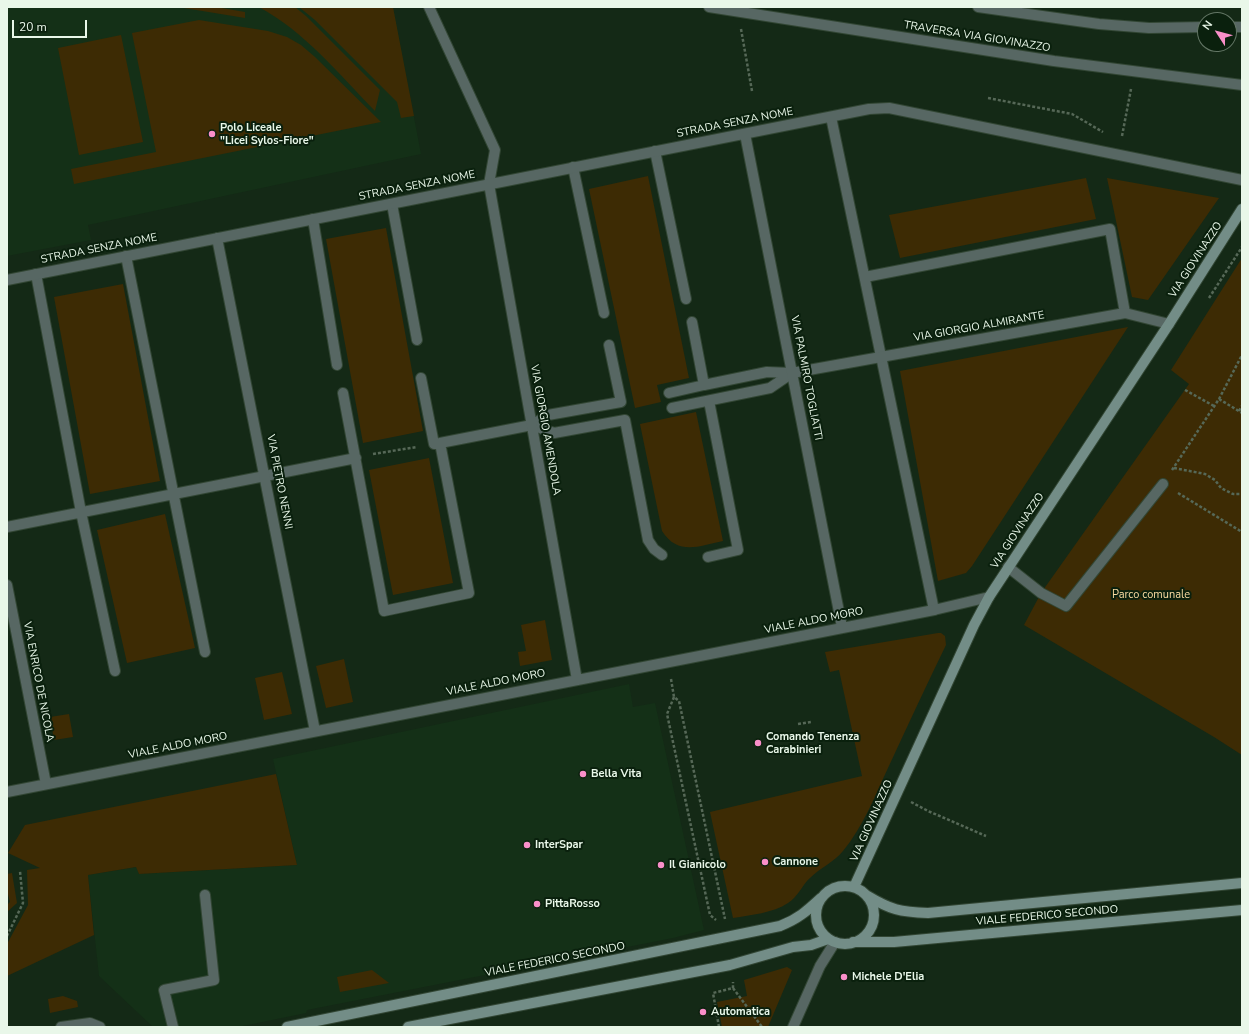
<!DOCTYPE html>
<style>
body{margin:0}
#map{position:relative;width:1249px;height:1034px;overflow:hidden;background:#142916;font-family:"Nunito Sans",sans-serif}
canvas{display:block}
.frame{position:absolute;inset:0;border:8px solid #e9f7e9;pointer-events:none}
.north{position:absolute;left:1197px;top:12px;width:40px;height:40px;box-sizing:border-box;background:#0a200d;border:1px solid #637665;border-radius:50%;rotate:306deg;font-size:11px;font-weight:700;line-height:16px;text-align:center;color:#e9f7e9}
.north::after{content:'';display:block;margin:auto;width:14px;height:18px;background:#f98fc9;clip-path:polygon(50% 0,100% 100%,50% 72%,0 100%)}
.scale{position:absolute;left:12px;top:20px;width:75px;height:18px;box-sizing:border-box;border:2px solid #e9f7e9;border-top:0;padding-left:5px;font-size:12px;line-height:14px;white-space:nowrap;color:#e9f7e9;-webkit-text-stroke:3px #0a200d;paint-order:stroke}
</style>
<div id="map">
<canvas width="1249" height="1034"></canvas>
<div class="frame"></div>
<div class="north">N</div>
<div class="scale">20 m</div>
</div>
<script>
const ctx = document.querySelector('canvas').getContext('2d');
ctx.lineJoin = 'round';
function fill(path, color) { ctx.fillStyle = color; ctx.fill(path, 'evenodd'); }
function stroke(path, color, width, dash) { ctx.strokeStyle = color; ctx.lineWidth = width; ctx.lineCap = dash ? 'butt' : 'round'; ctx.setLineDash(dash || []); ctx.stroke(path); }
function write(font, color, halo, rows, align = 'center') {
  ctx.font = font + ' "Nunito Sans",sans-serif'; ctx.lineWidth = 4; ctx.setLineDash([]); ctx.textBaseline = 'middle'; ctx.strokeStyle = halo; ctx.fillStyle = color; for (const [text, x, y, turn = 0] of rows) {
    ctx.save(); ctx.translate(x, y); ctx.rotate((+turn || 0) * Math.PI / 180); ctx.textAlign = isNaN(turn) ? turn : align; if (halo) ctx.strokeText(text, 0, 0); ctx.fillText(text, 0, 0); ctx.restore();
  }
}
fill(new Path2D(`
 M 7,7 L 393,7 L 421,154 L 88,225 L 91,240 L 7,256 Z
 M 629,684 L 633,707 L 655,703 L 704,930 L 673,938 L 307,1010 L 306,1013 L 238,1027 L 182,1027 L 180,1026 L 153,1027 L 99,976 L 88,875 L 137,867 L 139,874 L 297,865 L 273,759 Z`), '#143017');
fill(new Path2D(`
 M 178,7 L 216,7 L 245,12 L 245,18 Z
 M 259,7 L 295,7 L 306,16 L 380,90 L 375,111 C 339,74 305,32 259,7 Z
 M 299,7 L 393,7 L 414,116 L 401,118 L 397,102 L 315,20 Z
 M 199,20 L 268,31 L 287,37 L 301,45 L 315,57 L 381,122 L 74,184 L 71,169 L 156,152 L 132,33 Z
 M 121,35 L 143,142 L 79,155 L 58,48 Z
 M 648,176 L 689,378 L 657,385 L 661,402 L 635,408 L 589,189 Z
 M 1086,178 L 1096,219 L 900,258 L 889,215 Z
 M 1107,178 L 1219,198 L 1148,300 L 1132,297 Z
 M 386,228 L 423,431 L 363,443 L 326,239 Z
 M 1242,258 L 1242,755 L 1214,737 L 1024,625 L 1041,593 L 1189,384 L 1171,370 Z
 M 123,284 L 160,481 L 90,494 L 54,297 Z
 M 1128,327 L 972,566 L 966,573 L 938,581 L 900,371 Z
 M 696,412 L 723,541 C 699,546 678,556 662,531 L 640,424 Z
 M 429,458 L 453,583 L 393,595 L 369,470 Z
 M 165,514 L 195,648 L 127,663 L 97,530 Z
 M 545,620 L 552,660 L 520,666 L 518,652 L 526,651 L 521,625 Z
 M 938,633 L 941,633 L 945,636 L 946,645 C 926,686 907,727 888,768 C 875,796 863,827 843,851 C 834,862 820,868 810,878 C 802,885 798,897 788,903 C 773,913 751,915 733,918 L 710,812 L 862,776 L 839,670 L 830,672 L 825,652 Z
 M 344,659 L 353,702 L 326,708 L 316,666 Z
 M 282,672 L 292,714 L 264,720 L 255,678 Z
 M 69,714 L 73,737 L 54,740 L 50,717 Z
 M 276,774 L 297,865 L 139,874 L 136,867 L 88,875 L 94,935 L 7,976 L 7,944 L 28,905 L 27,870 L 40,868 L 8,853 L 25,825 Z
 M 12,873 L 17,903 L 7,912 L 7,905 L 10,902 L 7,890 L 7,874 Z
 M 787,967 L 792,970 L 768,1027 L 722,1027 L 717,1002 L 747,996 L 744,980 Z
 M 372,970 L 389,983 L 340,992 L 337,977 Z
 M 63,996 L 77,1001 L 78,1007 L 50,1013 L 48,999 Z`), '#3d2b04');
const service = new Path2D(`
 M 429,7 L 495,150 L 489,184
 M 831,117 L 934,610
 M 655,151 L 686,299
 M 573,167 L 604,313
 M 392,204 L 417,340
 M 313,219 L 337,365
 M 126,256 L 205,652
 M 36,274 L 81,512 L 115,671
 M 865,277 L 1110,229 L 1125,313
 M 692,322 L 704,385 L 767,372 L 792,373
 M 421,378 L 434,444 L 440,443 L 532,425 L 548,415 L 621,402 L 609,345
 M 343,393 L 384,611 L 469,593 L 440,443
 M 669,393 L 704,385
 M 672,408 L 770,388 L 792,373
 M 532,425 L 554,433 L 625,420 L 648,540 L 654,549 L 662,555
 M 7,527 L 356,458
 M 708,557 L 738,550 L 709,401
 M 1008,567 L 1041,593 L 1066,606 L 1163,484
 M 61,1027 L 90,1023 L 100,1027
 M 173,1027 L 164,990 L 214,980 L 205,895`);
const minor = new Path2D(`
 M 709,7 L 1054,61 L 1242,85
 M 978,7 L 1099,24 L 1149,28 L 1205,27
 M 1229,27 L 1242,27
 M 745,134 L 842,627
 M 489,184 L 577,680
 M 217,238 L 315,731
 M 7,280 L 869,109 L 889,108 L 1242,180
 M 792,373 L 1125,313 L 1169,324
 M 7,585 L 46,784
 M 7,792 L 934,610 L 989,597`);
const tertiary = new Path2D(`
 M 793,1027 L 820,966 L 835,942`);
const secondary = new Path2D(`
 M816 915a29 29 0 1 1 58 0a29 29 0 1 1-58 0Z
 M 854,887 L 974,625 L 989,597 L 1169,324 L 1242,209
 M 866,895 C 891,910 900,912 928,913 L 1242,883
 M 853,942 L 894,942 L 1242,910
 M 287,1027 L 780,926 C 798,919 807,911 821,898
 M 408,1027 L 730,965 L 793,947 L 811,945 L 828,939`);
stroke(service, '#324634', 12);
stroke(minor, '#324634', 12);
stroke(tertiary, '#324634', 12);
stroke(secondary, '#324634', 12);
stroke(new Path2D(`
 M 741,29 L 752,91
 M 988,98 L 1072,114 L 1103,132
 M 1122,136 L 1131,89
 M 1209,298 L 1242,247
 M 1185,390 L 1214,406
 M 1219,399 L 1242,413
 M 1239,411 L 1242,406
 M 373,454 L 417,447
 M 1174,468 L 1205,474 L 1215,480 L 1221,488 L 1233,494 L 1242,494
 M 1172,470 L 1219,399 L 1242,355
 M 1178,493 L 1242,532
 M 671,679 L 674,697 L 679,701 L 725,919
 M 674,697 L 667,714 L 710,915 L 716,920
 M 798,724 L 811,722
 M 911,802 L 928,811 L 986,836
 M 7,936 L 23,903 L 20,871
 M 733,988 L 762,1027
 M 719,1027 L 713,993 L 733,988 L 733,982`), '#566857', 2.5, [3, 2]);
stroke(service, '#576763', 10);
stroke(minor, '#576763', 10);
stroke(tertiary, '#576763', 10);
stroke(secondary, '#738d87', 10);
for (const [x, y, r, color] of [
 [212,134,4,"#f98fc9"],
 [758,743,4,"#f98fc9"],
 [583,774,4,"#f98fc9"],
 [527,845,4,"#f98fc9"],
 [765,862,4,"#f98fc9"],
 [661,865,4,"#f98fc9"],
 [537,904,4,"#f98fc9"],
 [844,977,4,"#f98fc9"],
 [703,1012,4,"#f98fc9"]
]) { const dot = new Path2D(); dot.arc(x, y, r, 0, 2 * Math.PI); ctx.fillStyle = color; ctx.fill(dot); stroke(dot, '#0a200d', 1.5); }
write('11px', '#e9f7e9', '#0a200d', [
 ["TRAVERSA VIA GIOVINAZZO",977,37,9],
 ["STRADA SENZA NOME",735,123,-11],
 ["STRADA SENZA NOME",417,186,-11],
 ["STRADA SENZA NOME",99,249,-11],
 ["VIA GIOVINAZZO",1196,260,-57],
 ["VIA GIORGIO ALMIRANTE",979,327,-10],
 ["VIA PALMIRO TOGLIATTI",806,378,79],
 ["VIA GIORGIO AMENDOLA",545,430,80],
 ["VIA PIETRO NENNI",279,482,79],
 ["VIA GIOVINAZZO",1018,531,-57],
 ["VIALE ALDO MORO",814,621,-11],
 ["VIA ENRICO DE NICOLA",38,682,79],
 ["VIALE ALDO MORO",496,683,-11],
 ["VIALE ALDO MORO",178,746,-11],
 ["VIA GIOVINAZZO",872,821,-66],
 ["VIALE FEDERICO SECONDO",1047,916,-5],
 ["VIALE FEDERICO SECONDO",555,960,-11]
]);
write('bold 11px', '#e9f7e9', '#0a200d', [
 ["Polo Liceale",220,128],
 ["\"Licei Sylos-Fiore\"",220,141],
 ["Comando Tenenza",766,737],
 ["Carabinieri",766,750],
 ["Bella Vita",591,774],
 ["InterSpar",535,845],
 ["Cannone",773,862],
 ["Il Gianicolo",669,865],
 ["PittaRosso",545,904],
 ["Michele D'Elia",852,977],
 ["Automatica",711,1012]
], 'left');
write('11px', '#f9daa0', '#0a200d', [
 ["Parco comunale",1151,595]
]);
</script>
